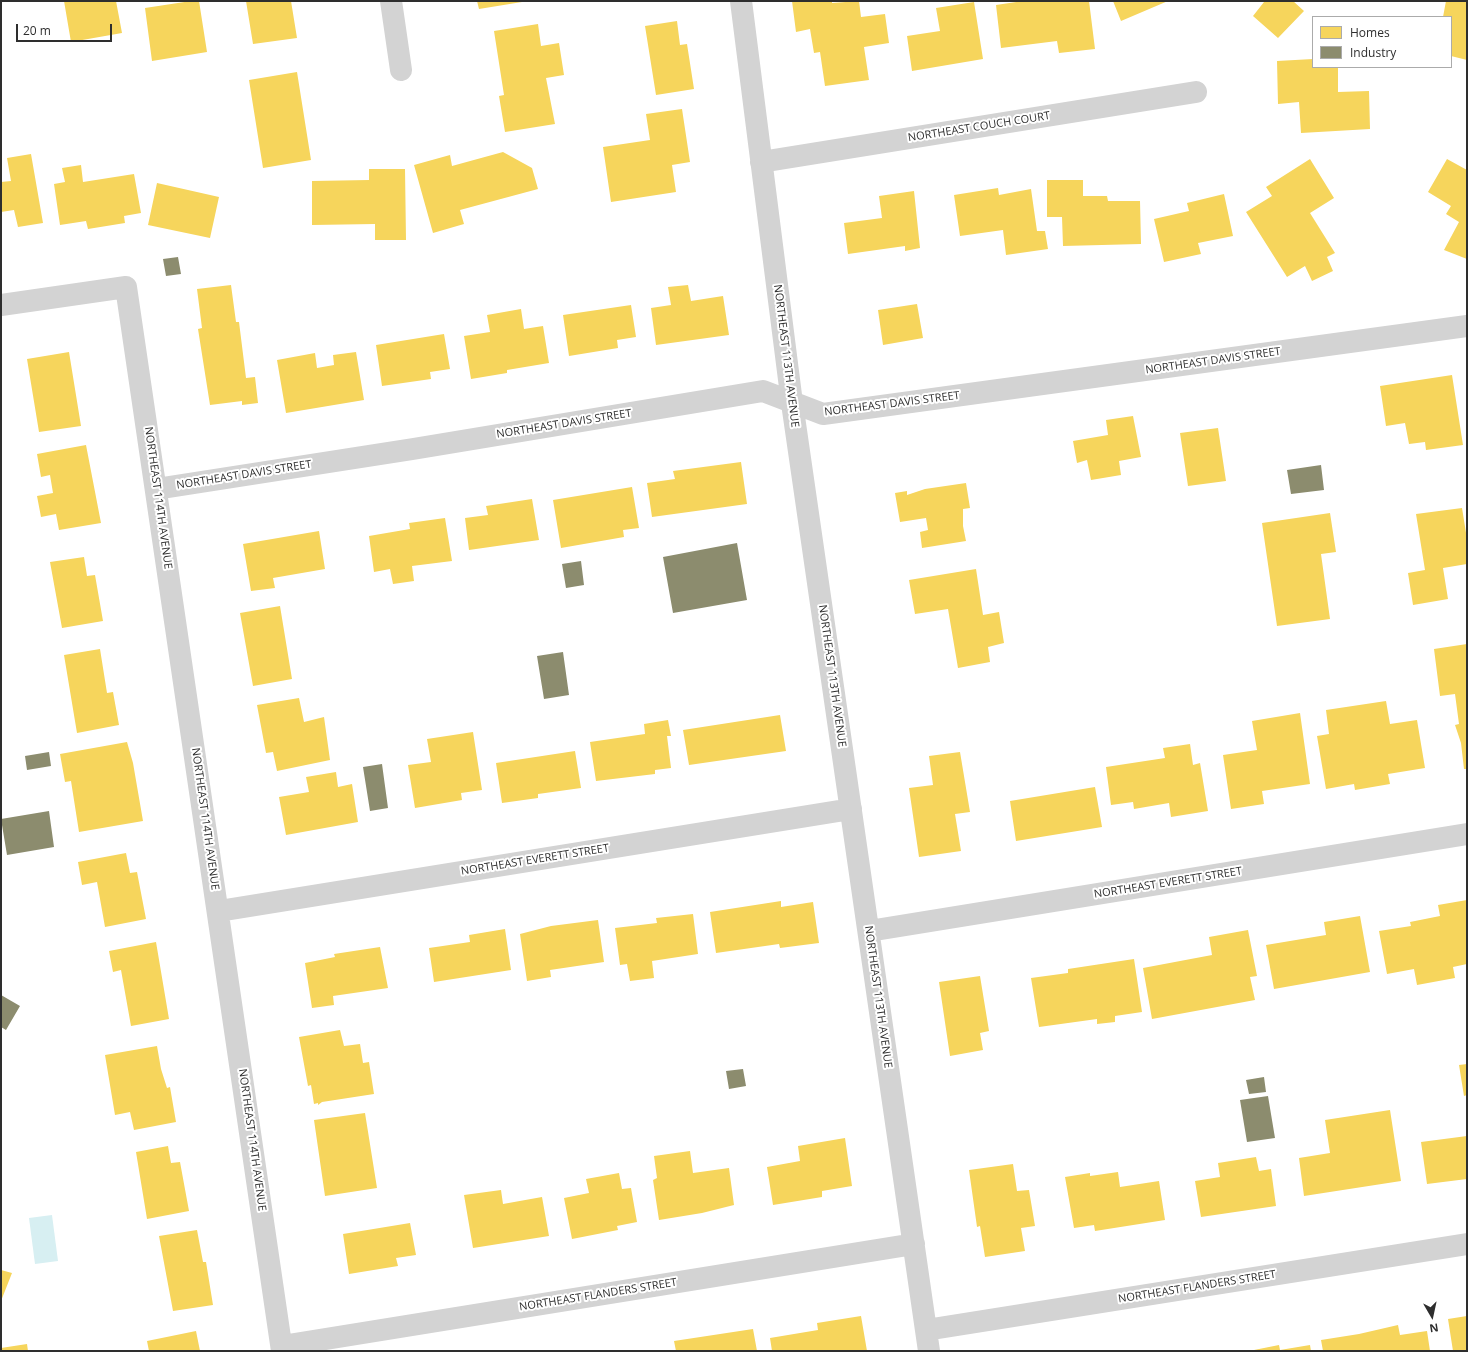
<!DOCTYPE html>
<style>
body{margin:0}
#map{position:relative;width:1468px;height:1352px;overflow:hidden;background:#fff;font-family:"Open Sans",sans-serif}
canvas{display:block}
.frame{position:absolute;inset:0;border:2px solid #2e2e2e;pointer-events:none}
.legend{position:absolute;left:1312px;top:16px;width:140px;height:52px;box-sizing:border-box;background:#fff;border:1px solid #ababab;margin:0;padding:5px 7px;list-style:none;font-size:12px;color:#2e2e2e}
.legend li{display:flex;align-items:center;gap:8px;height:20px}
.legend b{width:20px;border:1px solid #ababab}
.north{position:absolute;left:1412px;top:1296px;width:40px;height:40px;-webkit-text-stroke:3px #fff;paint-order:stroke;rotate:171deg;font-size:11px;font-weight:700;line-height:16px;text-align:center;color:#2e2e2e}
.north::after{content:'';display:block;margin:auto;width:14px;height:18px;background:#2e2e2e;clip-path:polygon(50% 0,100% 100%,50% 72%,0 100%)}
.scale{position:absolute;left:16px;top:24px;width:96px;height:18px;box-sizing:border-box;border:2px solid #2e2e2e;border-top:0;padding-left:5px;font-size:12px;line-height:14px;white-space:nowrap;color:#2e2e2e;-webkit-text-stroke:3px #fff;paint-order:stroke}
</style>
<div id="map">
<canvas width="1468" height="1352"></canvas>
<div class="frame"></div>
<ul class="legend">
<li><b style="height:11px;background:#f6d55c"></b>Homes</li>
<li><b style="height:11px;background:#8c8c6e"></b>Industry</li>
</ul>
<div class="north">N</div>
<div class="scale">20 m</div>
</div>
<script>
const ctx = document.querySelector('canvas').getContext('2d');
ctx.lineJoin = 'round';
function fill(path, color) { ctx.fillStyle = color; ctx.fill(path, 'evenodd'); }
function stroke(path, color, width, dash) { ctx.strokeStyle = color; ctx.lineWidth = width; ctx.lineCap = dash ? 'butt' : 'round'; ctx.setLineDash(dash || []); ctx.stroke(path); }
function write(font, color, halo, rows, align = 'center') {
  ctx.font = font + ' "Open Sans",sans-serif'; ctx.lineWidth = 4; ctx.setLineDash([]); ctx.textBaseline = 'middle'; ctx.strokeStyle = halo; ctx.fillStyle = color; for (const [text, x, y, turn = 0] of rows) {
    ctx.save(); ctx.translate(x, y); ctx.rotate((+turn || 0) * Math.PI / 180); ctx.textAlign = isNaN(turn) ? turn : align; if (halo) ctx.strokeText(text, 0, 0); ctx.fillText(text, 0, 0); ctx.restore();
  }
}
fill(new Path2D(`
 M 52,1215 L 58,1261 L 35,1264 L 29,1218 Z`), '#d7eff2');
fill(new Path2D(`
 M 64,1 L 116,1 L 122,33 L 71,42 Z
 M 191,1 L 199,1 L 207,52 L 152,61 L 145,8 Z
 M 246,1 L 291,1 L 297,38 L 253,44 Z
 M 477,1 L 522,1 L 522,2 L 479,9 Z
 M 792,1 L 832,1 L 832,3 L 859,1 L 861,17 L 885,14 L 889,43 L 864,47 L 869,80 L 825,86 L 820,52 L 814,53 L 810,29 L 796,32 Z
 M 1023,1 L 1089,1 L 1095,49 L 1059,53 L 1057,41 L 1001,48 L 996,5 Z
 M 1113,1 L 1168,1 L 1121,21 Z
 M 1263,1 L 1293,1 L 1304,11 L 1278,38 L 1253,16 L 1264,2 Z
 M 1446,1 L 1467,1 L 1467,60 L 1451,56 L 1451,17 L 1443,17 Z
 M 974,2 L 983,59 L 912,71 L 907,36 L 940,31 L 936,8 Z
 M 677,21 L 680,45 L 687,44 L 694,89 L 656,95 L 645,26 Z
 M 538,24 L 541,46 L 559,43 L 564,75 L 546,78 L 555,124 L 505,132 L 499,96 L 504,95 L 494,31 Z
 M 1313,59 L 1313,67 L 1338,67 L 1338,92 L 1369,91 L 1370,129 L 1301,133 L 1299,102 L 1278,104 L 1277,61 Z
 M 297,72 L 311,160 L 263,168 L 249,80 Z
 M 682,109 L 690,162 L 672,165 L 676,192 L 611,202 L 603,147 L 650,140 L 646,114 Z
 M 503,152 L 532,168 L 538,189 L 460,210 L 464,224 L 433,233 L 414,165 L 450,155 L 452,166 Z
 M 31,154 L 43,223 L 18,227 L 14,210 L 1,212 L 1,182 L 11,181 L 7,158 Z
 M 1310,159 L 1334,198 L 1310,213 L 1335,253 L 1327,257 L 1333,271 L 1312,281 L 1305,266 L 1287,277 L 1246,212 L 1272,196 L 1266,187 Z
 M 1447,159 L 1467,170 L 1467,259 L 1444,250 L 1459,222 L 1446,214 L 1451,206 L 1428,192 Z
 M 81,165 L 83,182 L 134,174 L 141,213 L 124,216 L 125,223 L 88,229 L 86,221 L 60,225 L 54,184 L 65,182 L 62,168 Z
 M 369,169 L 405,169 L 406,240 L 375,240 L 375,224 L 312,225 L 312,181 L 369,180 Z
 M 1047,180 L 1083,180 L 1083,196 L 1107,196 L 1108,201 L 1140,201 L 1141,244 L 1063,246 L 1062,217 L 1047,217 Z
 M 157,183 L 219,197 L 210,238 L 148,225 Z
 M 998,188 L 999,195 L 1031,189 L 1037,231 L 1045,231 L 1048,249 L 1006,255 L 1003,230 L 960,236 L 954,195 Z
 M 914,191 L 920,248 L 905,251 L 905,246 L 848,254 L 844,223 L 882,218 L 879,196 Z
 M 1224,194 L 1233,236 L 1198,243 L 1201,254 L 1164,262 L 1154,219 L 1189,211 L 1187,203 Z
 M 231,285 L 236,322 L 239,322 L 246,378 L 255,377 L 258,403 L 242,405 L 242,401 L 210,405 L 198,329 L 202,328 L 197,289 Z
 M 688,285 L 691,301 L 723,296 L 729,335 L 656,345 L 651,308 L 671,305 L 668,287 Z
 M 917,304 L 923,338 L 883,345 L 878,310 Z
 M 631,305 L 636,337 L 617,340 L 618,348 L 569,356 L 563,315 Z
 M 521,309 L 524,329 L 543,326 L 549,363 L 507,370 L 507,373 L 471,379 L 464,336 L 490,332 L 487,315 Z
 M 444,334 L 450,369 L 430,372 L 431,379 L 382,386 L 376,345 Z
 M 69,352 L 81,426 L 39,432 L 27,359 Z
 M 356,352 L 364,400 L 286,413 L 277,360 L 315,353 L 317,368 L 334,365 L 333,355 Z
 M 1452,375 L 1463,445 L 1426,450 L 1425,442 L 1409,444 L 1405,423 L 1386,426 L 1380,386 Z
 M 1133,416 L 1141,457 L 1119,461 L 1121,475 L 1091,480 L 1087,460 L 1077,463 L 1073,441 L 1108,435 L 1106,420 Z
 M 1218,428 L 1226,481 L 1188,486 L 1180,433 Z
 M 86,445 L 101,523 L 59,530 L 56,514 L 41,517 L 37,496 L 53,493 L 50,475 L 41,477 L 37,454 Z
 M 741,462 L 747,504 L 652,517 L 647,483 L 675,479 L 673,471 Z
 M 966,483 L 970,508 L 963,509 L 963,526 L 966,541 L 922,548 L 920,532 L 928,530 L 926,518 L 900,522 L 895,493 L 907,491 L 907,495 L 925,489 Z
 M 632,487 L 639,528 L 623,530 L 624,537 L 561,548 L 553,500 Z
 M 532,499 L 539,540 L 469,550 L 465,518 L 488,515 L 486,506 Z
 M 1462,508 L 1467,539 L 1467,564 L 1443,568 L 1448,599 L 1413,605 L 1408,573 L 1425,570 L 1416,514 Z
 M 1330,513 L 1336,552 L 1321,554 L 1330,619 L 1277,626 L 1262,523 Z
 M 445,518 L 452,561 L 412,566 L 414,581 L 393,584 L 390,569 L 374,572 L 369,536 L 410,529 L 409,523 Z
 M 319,531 L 325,569 L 273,578 L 275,588 L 251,591 L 243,544 Z
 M 84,557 L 87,576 L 95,575 L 103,621 L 62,628 L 50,562 Z
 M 976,569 L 983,615 L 999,612 L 1004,643 L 988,647 L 990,662 L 958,668 L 948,609 L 915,614 L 909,580 Z
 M 280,606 L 292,679 L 253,686 L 240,613 Z
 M 1467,644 L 1467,769 L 1464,769 L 1461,743 L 1455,725 L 1459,724 L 1455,694 L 1440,696 L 1434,649 Z
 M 100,649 L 107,693 L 113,692 L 119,725 L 77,733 L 64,655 Z
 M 299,698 L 304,722 L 324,717 L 330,760 L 277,771 L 273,752 L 266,753 L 257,705 Z
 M 1386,701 L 1390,724 L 1417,720 L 1425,768 L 1388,774 L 1390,784 L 1355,790 L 1354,784 L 1326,789 L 1317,736 L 1329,734 L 1326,710 Z
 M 1300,713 L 1310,784 L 1262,791 L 1264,804 L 1231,809 L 1223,755 L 1257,750 L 1252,721 Z
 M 780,715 L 786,751 L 689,765 L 683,730 Z
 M 668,720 L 671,736 L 667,736 L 671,768 L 655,770 L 655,774 L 596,781 L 590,742 L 645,734 L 644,724 Z
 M 473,732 L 482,790 L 461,793 L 462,800 L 415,808 L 408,765 L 431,762 L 427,739 Z
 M 127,742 L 133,763 L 143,821 L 79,832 L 71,781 L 65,782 L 60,754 Z
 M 1190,744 L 1193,765 L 1200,763 L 1208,811 L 1171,817 L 1169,803 L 1134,809 L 1133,802 L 1111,805 L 1106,767 L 1165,758 L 1163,748 Z
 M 575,751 L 581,788 L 538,794 L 538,798 L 502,803 L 496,763 Z
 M 960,752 L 970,812 L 955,814 L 961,851 L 919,857 L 909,788 L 933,785 L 929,756 Z
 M 336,772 L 338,787 L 352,784 L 358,822 L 286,835 L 279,797 L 309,792 L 306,777 Z
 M 1095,787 L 1102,827 L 1016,841 L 1010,801 Z
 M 126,853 L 130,873 L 137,872 L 146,919 L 105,927 L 97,882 L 82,885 L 78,862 Z
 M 1467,900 L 1467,964 L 1453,967 L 1455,978 L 1417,985 L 1414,969 L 1387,974 L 1379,931 L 1411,926 L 1410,922 L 1440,916 L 1438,905 Z
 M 781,901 L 781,907 L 813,902 L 819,943 L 780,948 L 779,944 L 716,953 L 710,912 Z
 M 693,914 L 698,954 L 652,961 L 654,978 L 630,981 L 627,964 L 620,965 L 615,928 L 657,923 L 656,918 Z
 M 1360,916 L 1370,972 L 1274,989 L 1266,945 L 1326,935 L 1324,922 Z
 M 598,920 L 604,962 L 550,970 L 551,977 L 527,981 L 520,934 L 551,926 Z
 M 505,929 L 511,970 L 434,982 L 429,948 L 470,942 L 469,935 Z
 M 1248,930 L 1257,976 L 1250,977 L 1255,1000 L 1152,1019 L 1143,968 L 1212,955 L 1209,937 Z
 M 156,942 L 169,1019 L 131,1026 L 121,970 L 113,972 L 109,951 Z
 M 380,947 L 388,988 L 333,996 L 334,1005 L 312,1008 L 305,963 L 335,957 L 334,954 Z
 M 1134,959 L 1142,1012 L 1115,1016 L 1115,1022 L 1097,1024 L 1097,1019 L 1039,1027 L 1031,978 L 1068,973 L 1068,969 Z
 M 980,976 L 989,1031 L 980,1033 L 983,1050 L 950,1056 L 939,982 Z
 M 340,1030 L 344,1046 L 360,1044 L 363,1063 L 369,1062 L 374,1094 L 322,1102 L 318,1105 L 318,1103 L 314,1104 L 311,1085 L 308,1086 L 299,1037 Z
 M 157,1046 L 161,1069 L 167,1088 L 170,1087 L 176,1122 L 134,1130 L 130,1112 L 115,1115 L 105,1055 Z
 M 1467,1064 L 1467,1095 L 1464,1096 L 1459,1065 Z
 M 1390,1110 L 1401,1181 L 1304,1196 L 1299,1158 L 1330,1153 L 1325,1120 Z
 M 365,1113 L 377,1188 L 325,1196 L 314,1120 Z
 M 1467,1136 L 1467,1179 L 1427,1184 L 1421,1142 Z
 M 845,1138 L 852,1186 L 822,1191 L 822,1197 L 773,1205 L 767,1167 L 800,1161 L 798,1146 Z
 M 168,1146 L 171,1163 L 180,1162 L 189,1211 L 147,1219 L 136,1152 Z
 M 690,1151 L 693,1173 L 729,1168 L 734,1205 L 702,1213 L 659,1220 L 653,1180 L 657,1178 L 654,1156 Z
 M 1256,1157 L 1259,1171 L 1271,1169 L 1276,1206 L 1201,1217 L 1195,1181 L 1220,1177 L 1218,1163 Z
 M 1013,1164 L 1017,1191 L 1029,1190 L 1035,1226 L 1021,1228 L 1025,1251 L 985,1257 L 980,1226 L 977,1227 L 969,1170 Z
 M 1118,1172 L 1120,1187 L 1159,1181 L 1165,1220 L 1095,1231 L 1094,1225 L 1074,1228 L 1065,1177 L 1090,1173 L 1090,1176 Z
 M 619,1173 L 622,1189 L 631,1188 L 637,1222 L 617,1226 L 618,1230 L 572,1239 L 564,1198 L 589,1193 L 586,1179 Z
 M 501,1190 L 503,1204 L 542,1197 L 549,1236 L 473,1248 L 464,1195 Z
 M 410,1223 L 416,1255 L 396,1258 L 398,1266 L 349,1274 L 343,1234 Z
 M 197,1230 L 203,1262 L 206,1262 L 213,1305 L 173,1311 L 159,1236 Z
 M 1,1270 L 12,1273 L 1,1301 Z
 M 861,1316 L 867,1351 L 772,1351 L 770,1338 L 818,1330 L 817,1323 Z
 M 1467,1316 L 1467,1351 L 1453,1351 L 1448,1319 Z
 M 1398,1325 L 1400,1335 L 1427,1331 L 1430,1351 L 1323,1351 L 1321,1340 L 1359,1334 Z
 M 753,1329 L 757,1351 L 676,1351 L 674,1341 Z
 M 196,1331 L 200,1351 L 149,1351 L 147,1341 Z
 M 27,1344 L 28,1351 L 1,1351 L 1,1348 Z
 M 1279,1345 L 1280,1350 L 1310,1345 L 1311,1351 L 1249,1351 Z`), '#f6d55c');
fill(new Path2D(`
 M 178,257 L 181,274 L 166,276 L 163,259 Z
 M 1321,465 L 1324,490 L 1291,494 L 1287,470 Z
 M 737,543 L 747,600 L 673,613 L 663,557 Z
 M 581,561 L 584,585 L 566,588 L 562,564 Z
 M 563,652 L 569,695 L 544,699 L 537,656 Z
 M 49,752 L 51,766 L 27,770 L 25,756 Z
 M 382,764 L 388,808 L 370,811 L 363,767 Z
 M 49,811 L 54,847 L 7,855 L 1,819 Z
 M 1,995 L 20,1006 L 6,1030 L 1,1027 Z
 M 743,1069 L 746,1086 L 729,1089 L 726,1071 Z
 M 1264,1077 L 1266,1092 L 1249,1094 L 1246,1080 Z
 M 1268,1096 L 1275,1138 L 1247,1142 L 1240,1100 Z`), '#8c8c6e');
stroke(new Path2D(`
 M 391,1 L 401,70
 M 741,1 L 792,403 L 929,1351
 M 761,162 L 1196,92
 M 1,305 L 126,287 L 282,1351
 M 156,489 L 413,449 L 763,391 L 823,414 L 1467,326
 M 219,911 L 851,809
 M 869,931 L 1467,834
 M 926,1330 L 1467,1244
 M 282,1346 L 914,1244`), '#d3d3d3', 22);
write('11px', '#2e2e2e', '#fff', [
 ["NORTHEAST COUCH COURT",979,127,-9],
 ["NORTHEAST 113TH AVENUE",786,356,83],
 ["NORTHEAST DAVIS STREET",1213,361,-8],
 ["NORTHEAST DAVIS STREET",892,404,-7],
 ["NORTHEAST DAVIS STREET",564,424,-9],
 ["NORTHEAST DAVIS STREET",244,475,-9],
 ["NORTHEAST 114TH AVENUE",158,498,82],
 ["NORTHEAST 113TH AVENUE",832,676,82],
 ["NORTHEAST 114TH AVENUE",205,819,82],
 ["NORTHEAST EVERETT STREET",535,860,-9],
 ["NORTHEAST EVERETT STREET",1168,883,-9],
 ["NORTHEAST 113TH AVENUE",878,997,82],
 ["NORTHEAST 114TH AVENUE",252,1140,82],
 ["NORTHEAST FLANDERS STREET",1197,1287,-9],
 ["NORTHEAST FLANDERS STREET",598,1295,-9]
]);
</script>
